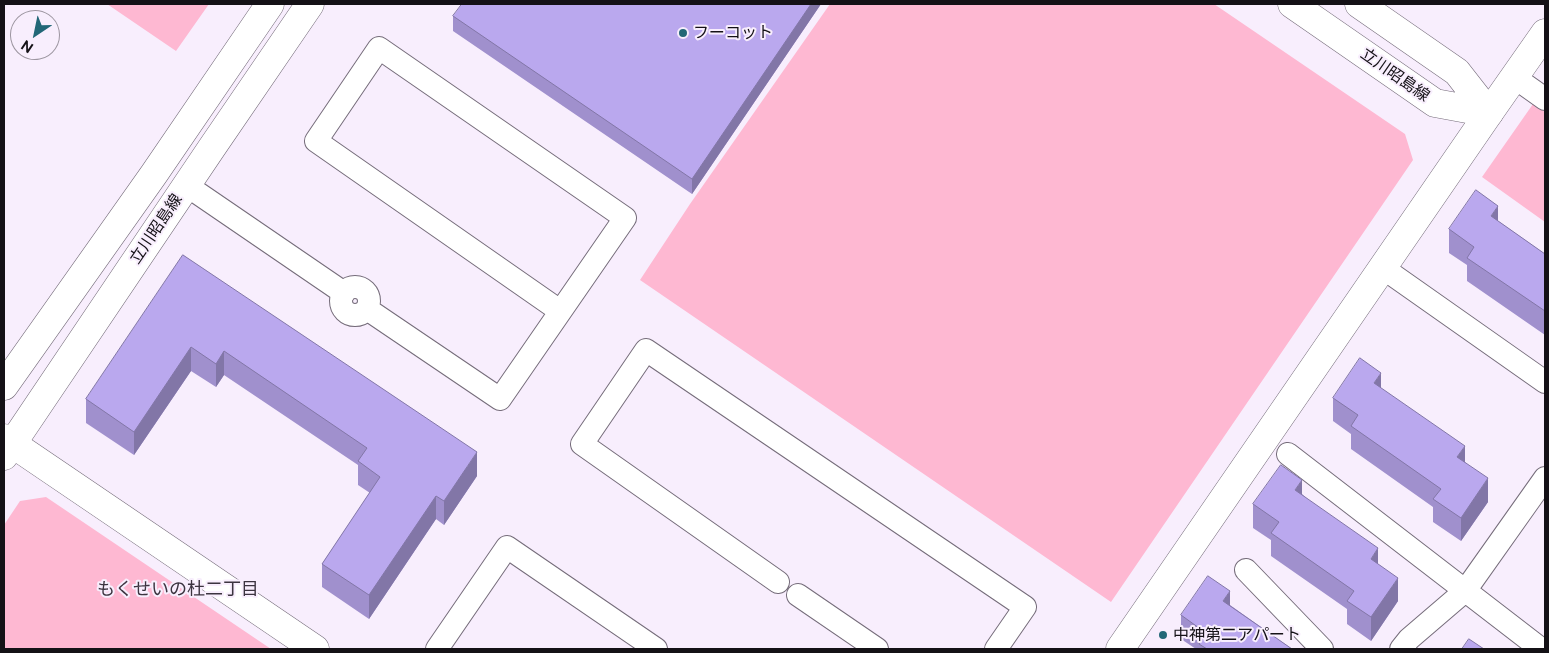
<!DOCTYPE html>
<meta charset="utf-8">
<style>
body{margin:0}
#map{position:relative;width:1549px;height:653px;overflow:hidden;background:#f8eefd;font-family:"Public Sans",sans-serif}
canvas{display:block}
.frame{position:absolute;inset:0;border:5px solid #141116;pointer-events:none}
.north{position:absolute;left:10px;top:10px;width:50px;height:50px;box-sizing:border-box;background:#f8eefd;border:1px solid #9d96a1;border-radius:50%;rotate:214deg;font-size:14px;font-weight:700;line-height:20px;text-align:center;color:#141116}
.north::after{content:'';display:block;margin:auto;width:18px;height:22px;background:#226777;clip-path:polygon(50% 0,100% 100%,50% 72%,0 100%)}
</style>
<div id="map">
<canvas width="1549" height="653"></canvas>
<div class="frame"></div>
<div class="north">N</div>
</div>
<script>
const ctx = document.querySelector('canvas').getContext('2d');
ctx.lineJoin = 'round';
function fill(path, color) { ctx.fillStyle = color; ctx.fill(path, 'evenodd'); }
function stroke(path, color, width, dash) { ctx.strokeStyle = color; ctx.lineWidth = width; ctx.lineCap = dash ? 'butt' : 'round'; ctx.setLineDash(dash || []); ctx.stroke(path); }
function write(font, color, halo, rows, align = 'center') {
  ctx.font = font + ' "Public Sans","Noto Sans JP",sans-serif'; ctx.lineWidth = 4; ctx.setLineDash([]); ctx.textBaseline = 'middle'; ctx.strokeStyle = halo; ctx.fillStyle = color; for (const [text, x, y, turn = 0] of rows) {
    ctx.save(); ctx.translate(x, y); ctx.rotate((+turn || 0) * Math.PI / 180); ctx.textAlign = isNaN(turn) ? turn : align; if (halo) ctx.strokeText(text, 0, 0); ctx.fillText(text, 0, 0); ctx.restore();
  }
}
fill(new Path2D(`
 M 107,4 L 209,4 L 176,51 Z
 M 830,4 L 1214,4 L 1405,134 L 1413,160 L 1111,602 L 640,280 L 690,204 Z
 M 1533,104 L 1545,112 L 1545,222 L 1482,177 Z
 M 46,497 L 271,649 L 4,649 L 4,525 L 20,501 Z`), '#feb8d2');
const minor = new Path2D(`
 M 1514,77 L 1545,99
 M 186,185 L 344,293
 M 1383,268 L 1545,382
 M341 301a14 14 0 1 1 28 0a14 14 0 1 1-28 0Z
 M 367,309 L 500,399 L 625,218 L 379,48 L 316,141 L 560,311
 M 1288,454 L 1541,649
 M 1246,570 L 1322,649
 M 778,582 L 582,444 L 646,350 L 1025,607 L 996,649
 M 798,595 L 877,649
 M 437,649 L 507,547 L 656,649
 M 1401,649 L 1409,639 L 1465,591 L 1545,478`);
const tertiary = new Path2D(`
 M 4,438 L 315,649
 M 1120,649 L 1489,113 L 1545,33`);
const secondary = new Path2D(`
 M 1292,4 L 1435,103 L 1489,113
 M 1359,4 L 1457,72 L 1489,113
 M 4,386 L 154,174 L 270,4
 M 4,456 C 105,305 207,154 310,4`);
stroke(minor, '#756c7a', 24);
stroke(tertiary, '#756c7a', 29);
stroke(secondary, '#756c7a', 29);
stroke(minor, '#fff', 22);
stroke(tertiary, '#fff', 28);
stroke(secondary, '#fff', 28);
fill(new Path2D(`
 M 821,4 L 692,194 L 453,31 L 453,16 Z
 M 1498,221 L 1545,254 L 1545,335 L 1467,281 L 1467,265 L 1449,253 L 1449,229 Z
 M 183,255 L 477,476 L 444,525 L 436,519 L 369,619 L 322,587 L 322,564 L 370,493 L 358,485 L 358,465 L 224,375 L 216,387 L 191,371 L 134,455 L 86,423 L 86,399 Z
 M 1381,388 L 1465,462 L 1488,502 L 1461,541 L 1433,522 L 1433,507 L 1351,449 L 1351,434 L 1333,421 L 1333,398 Z
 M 1302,494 L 1378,564 L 1398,601 L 1371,641 L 1347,624 L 1347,609 L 1271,556 L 1271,540 L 1253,528 L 1253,504 Z
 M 1230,605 L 1292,649 L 1196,649 L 1181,639 L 1181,615 Z`), '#a090cd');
fill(new Path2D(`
 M 811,4 L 821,4 L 692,194 L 692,179 Z
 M 1498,206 L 1498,229 L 1491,216 Z
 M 191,347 L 191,371 L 134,455 L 134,432 Z
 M 224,351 L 224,375 L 216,387 L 216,364 Z
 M 1381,373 L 1381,397 L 1374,383 Z
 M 1465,446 L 1465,469 L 1457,457 Z
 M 477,452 L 477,476 L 444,525 L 444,501 Z
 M 1488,478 L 1488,502 L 1461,541 L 1461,518 Z
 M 1302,480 L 1302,504 L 1295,490 Z
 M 436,496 L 436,519 L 369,619 L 369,595 Z
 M 1378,548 L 1378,572 L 1371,559 Z
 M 1398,578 L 1398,601 L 1371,641 L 1371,617 Z
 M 1230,591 L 1230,614 L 1223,601 Z`), '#8276a7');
const building = new Path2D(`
 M 462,4 L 811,4 L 692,179 L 453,16 Z
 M 1476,190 L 1498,206 L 1491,216 L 1545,254 L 1545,311 L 1467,258 L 1474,247 L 1449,229 Z
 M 183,255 L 477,452 L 444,501 L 436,496 L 369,595 L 322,564 L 380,477 L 358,461 L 367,448 L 224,351 L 216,364 L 191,347 L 134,432 L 86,399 Z
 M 1360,358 L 1381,373 L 1374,383 L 1465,446 L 1457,457 L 1488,478 L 1461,518 L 1433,499 L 1441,489 L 1351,426 L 1358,415 L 1333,398 Z
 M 1281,465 L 1302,480 L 1295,490 L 1378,548 L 1371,559 L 1398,578 L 1371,617 L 1347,601 L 1354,591 L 1271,533 L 1279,522 L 1253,504 Z
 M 1208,576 L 1230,591 L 1223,601 L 1292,649 L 1207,649 L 1199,644 L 1206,633 L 1181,615 Z
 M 1469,639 L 1484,649 L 1462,649 Z`);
fill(building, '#baa8ee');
stroke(building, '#8276a7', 1);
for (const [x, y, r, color] of [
 [683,33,5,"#226777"],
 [1163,635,5,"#226777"]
]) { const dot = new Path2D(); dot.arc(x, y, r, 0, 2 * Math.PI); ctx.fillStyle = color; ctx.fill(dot); stroke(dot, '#f8eefd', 2); }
write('16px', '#141116', '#f8eefd', [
 ["フーコット",693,33],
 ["中神第二アパート",1173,635]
], 'left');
write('16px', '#141116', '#f8eefd', [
 ["立川昭島線",1395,75,35],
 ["立川昭島線",156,229,-56]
]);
write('18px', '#3c3440', '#f8eefd', [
 ["もくせいの杜二丁目",178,589]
]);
</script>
